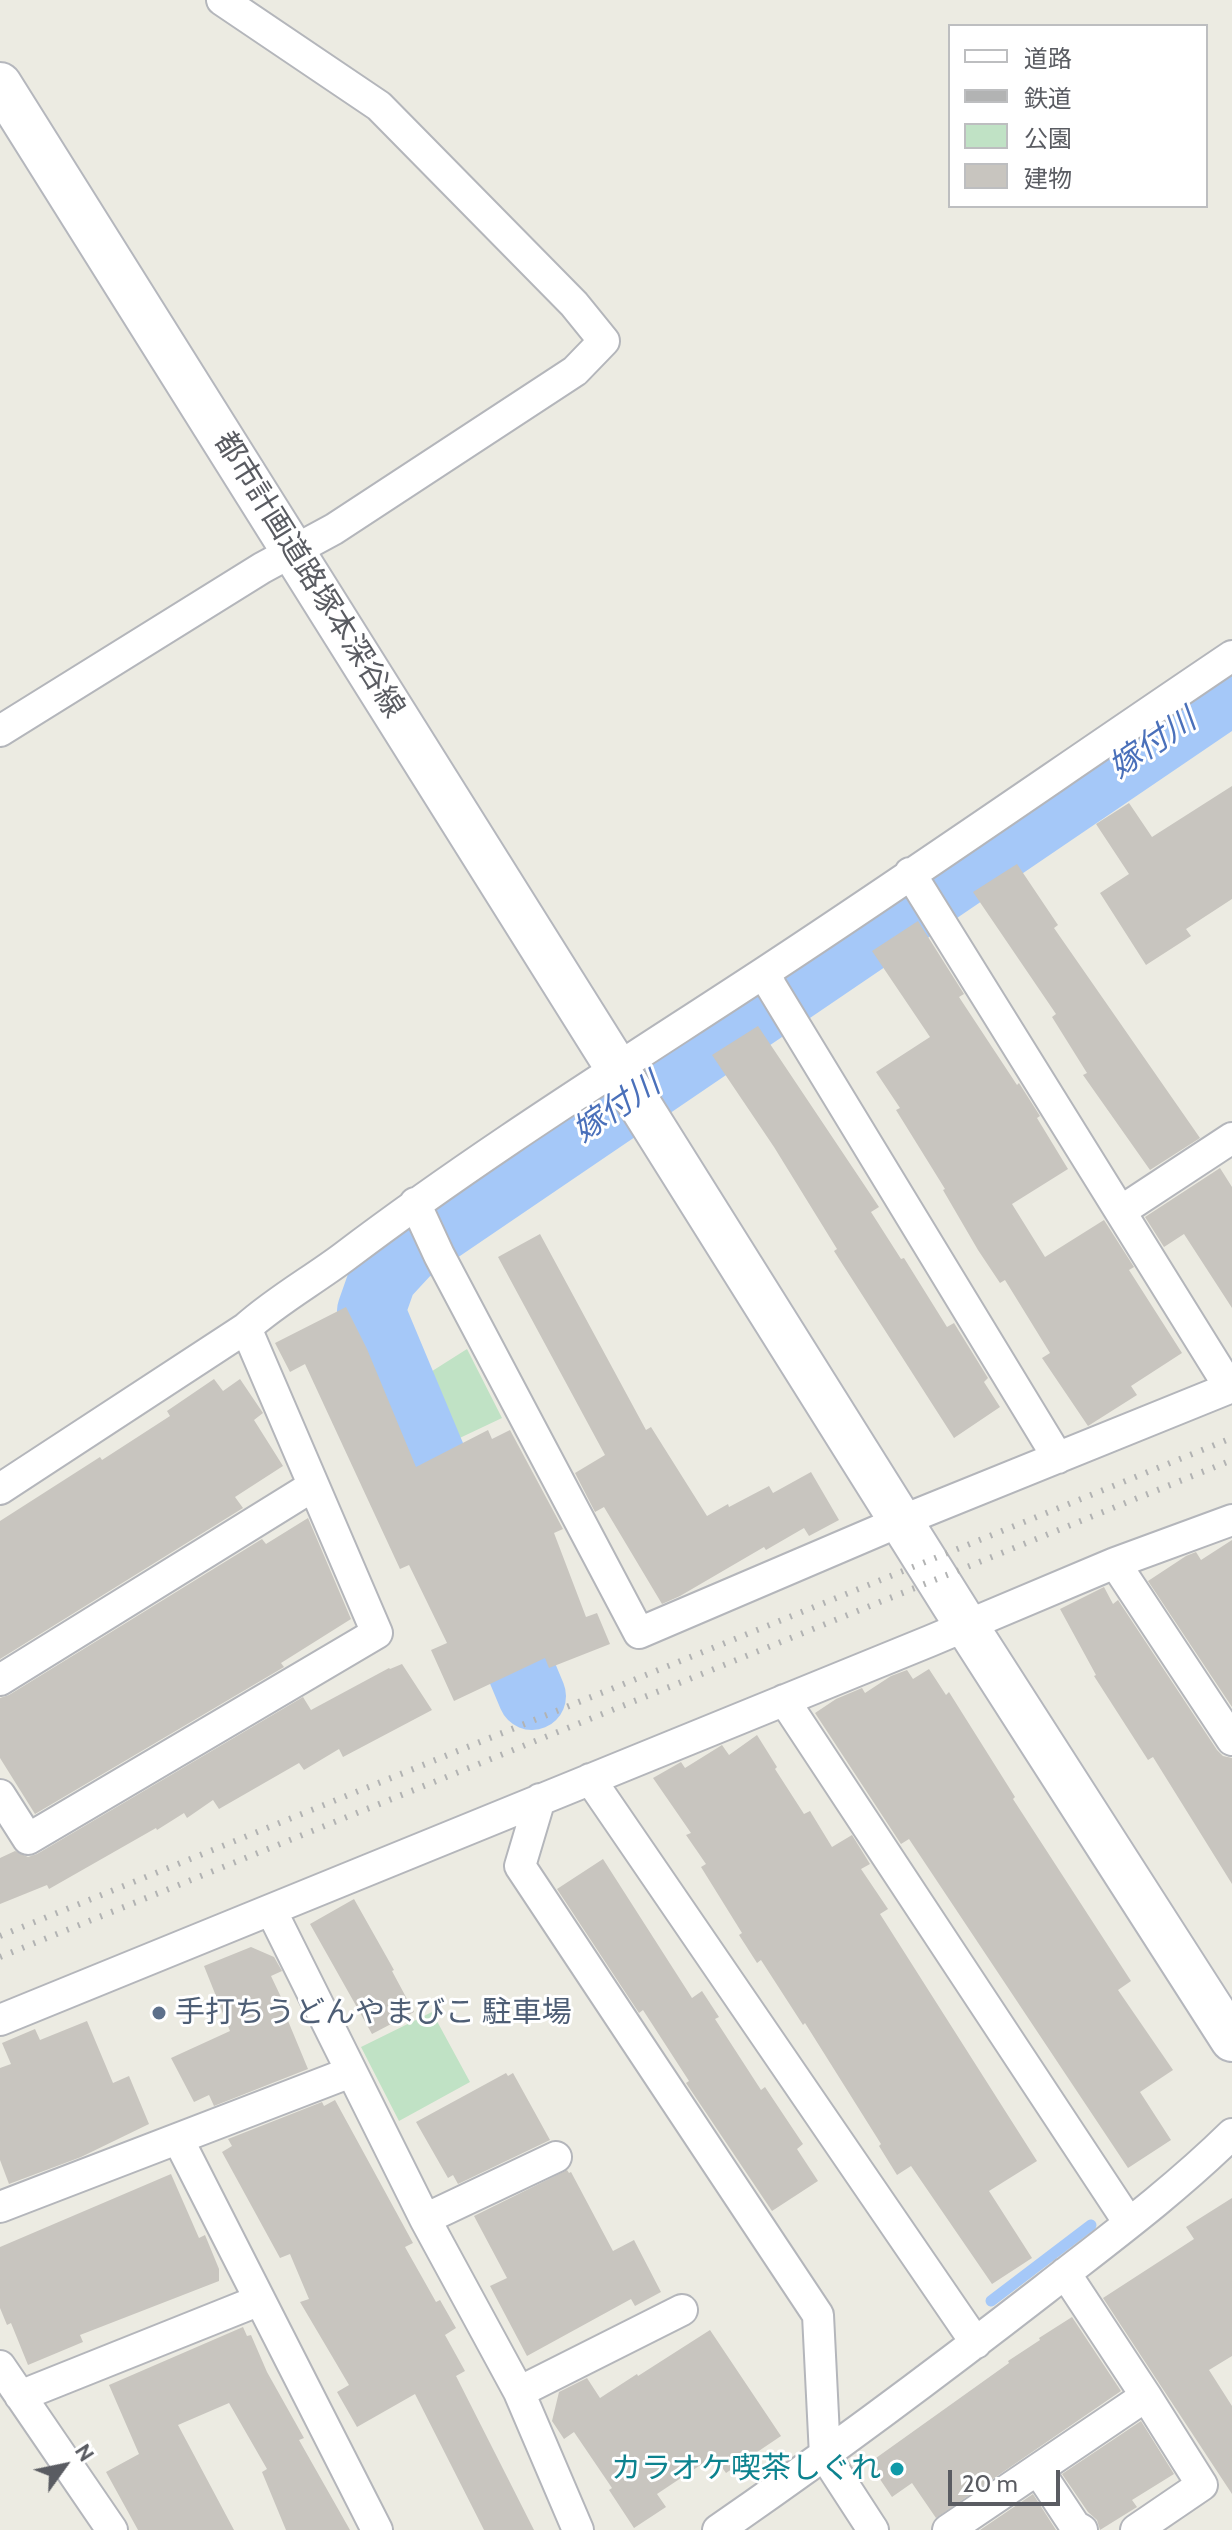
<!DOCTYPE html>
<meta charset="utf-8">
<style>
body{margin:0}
#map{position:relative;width:1232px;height:2530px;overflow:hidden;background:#ecebe2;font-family:Cabin,"Noto Sans JP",sans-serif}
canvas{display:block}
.legend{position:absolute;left:948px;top:24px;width:260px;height:184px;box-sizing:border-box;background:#fff;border:2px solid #bdbec0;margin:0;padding:10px 14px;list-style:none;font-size:24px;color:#5a5c62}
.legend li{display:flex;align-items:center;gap:16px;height:40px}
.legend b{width:40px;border:2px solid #bdbec0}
.north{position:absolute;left:24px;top:2426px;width:80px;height:80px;-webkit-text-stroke:6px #fff;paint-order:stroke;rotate:57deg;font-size:22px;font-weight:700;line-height:32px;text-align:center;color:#5a5c62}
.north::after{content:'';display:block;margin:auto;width:28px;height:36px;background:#5a5c62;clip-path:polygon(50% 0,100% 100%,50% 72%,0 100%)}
.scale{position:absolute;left:948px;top:2470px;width:112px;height:36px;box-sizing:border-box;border:4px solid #5a5c62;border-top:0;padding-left:10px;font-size:24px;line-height:28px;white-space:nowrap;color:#5a5c62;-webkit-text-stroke:6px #fff;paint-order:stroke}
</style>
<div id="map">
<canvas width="1232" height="2530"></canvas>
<ul class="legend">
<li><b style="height:10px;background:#fff"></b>道路</li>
<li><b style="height:10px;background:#b2b3b3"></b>鉄道</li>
<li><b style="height:22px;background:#c0e2c5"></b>公園</li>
<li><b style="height:22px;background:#c8c5bf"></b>建物</li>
</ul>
<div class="north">N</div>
<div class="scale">20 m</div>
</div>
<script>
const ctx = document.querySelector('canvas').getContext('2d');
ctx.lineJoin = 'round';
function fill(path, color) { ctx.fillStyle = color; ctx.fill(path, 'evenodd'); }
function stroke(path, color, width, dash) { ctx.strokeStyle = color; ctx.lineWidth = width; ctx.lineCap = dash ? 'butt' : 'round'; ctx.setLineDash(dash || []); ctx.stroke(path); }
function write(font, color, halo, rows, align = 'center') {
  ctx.font = font + ' Cabin,"Noto Sans JP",sans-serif'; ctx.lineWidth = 6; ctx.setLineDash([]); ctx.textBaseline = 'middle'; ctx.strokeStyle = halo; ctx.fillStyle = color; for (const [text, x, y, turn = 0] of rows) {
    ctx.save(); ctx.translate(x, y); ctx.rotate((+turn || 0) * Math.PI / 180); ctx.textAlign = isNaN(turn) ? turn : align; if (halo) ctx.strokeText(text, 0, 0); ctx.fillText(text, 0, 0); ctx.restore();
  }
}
fill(new Path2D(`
 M 467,1349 L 502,1418 L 447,1444 L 418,1380 Z
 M 432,2012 L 470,2082 L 399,2121 L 361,2047 Z`), '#c0e2c5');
stroke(new Path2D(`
 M 991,2301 L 1091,2225`), '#a5c8f8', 11);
stroke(new Path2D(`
 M 532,1696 L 371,1311 L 383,1277 L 407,1251 L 1232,690`), '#a5c8f8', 68);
fill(new Path2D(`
 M 1232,786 L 1232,899 L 1186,929 L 1191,936 L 1146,965 L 1100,893 L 1129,874 L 1096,824 L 1129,803 L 1152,837 Z
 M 1017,864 L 1058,925 L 1054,928 L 1200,1138 L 1150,1170 L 1083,1075 L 1087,1073 L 1052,1017 L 1056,1014 L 973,892 Z
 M 918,921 L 964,994 L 959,997 L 1017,1085 L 1019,1083 L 1040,1116 L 1037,1118 L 1068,1169 L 1012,1204 L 1045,1257 L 1104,1220 L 1134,1267 L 1129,1270 L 1182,1353 L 1131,1386 L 1137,1395 L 1088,1426 L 1042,1358 L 1050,1353 L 1005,1280 L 1000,1283 L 978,1250 L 943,1190 L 945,1189 L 896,1110 L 900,1108 L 876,1072 L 930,1037 L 872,951 Z
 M 758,1026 L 879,1207 L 871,1212 L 901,1259 L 904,1258 L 947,1327 L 954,1323 L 988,1378 L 984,1382 L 1000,1407 L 954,1438 L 834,1251 L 837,1249 L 774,1147 L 712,1055 Z
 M 1220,1168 L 1232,1187 L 1232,1308 L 1184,1234 L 1164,1247 L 1145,1217 Z
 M 540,1234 L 646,1430 L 651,1427 L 707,1516 L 728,1504 L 729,1507 L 769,1486 L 773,1493 L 811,1472 L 839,1520 L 809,1536 L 804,1528 L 766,1550 L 764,1547 L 680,1596 L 662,1604 L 604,1507 L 595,1512 L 575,1473 L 605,1455 L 498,1257 Z
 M 346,1307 L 367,1349 L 416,1467 L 488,1430 L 492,1439 L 510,1430 L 563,1529 L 554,1533 L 586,1617 L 597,1613 L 610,1644 L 549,1668 L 545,1658 L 454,1701 L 431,1650 L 447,1643 L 409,1565 L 400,1569 L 305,1364 L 290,1372 L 275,1343 Z
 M 214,1379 L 223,1391 L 240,1379 L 263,1413 L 254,1420 L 283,1466 L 235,1497 L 243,1508 L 0,1659 L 0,1521 L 100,1457 L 102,1460 L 170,1416 L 167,1411 Z
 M 308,1518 L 351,1619 L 281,1663 L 284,1667 L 35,1814 L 0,1758 L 0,1698 L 9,1695 L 262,1539 L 266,1544 Z
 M 1232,1540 L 1232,1707 L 1148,1581 L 1186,1556 L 1196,1552 L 1201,1560 Z
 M 1104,1587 L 1113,1604 L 1118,1600 L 1217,1750 L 1223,1756 L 1232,1758 L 1232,1884 L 1153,1757 L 1148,1760 L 1094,1676 L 1096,1675 L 1060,1609 Z
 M 402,1664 L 432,1710 L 343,1757 L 339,1749 L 304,1770 L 299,1763 L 219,1809 L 213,1800 L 187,1818 L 184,1813 L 157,1830 L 156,1828 L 49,1889 L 47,1885 L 0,1904 L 0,1858 L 15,1851 L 28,1857 L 37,1854 L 303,1697 L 311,1710 L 389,1668 L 390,1669 Z
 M 929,1669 L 946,1695 L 949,1692 L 1015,1797 L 1013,1799 L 1131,1981 L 1118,1990 L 1173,2070 L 1140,2092 L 1171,2140 L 1128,2168 L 909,1839 L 901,1844 L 815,1713 L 836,1699 L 862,1688 L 865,1693 L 891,1676 L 907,1670 L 913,1679 Z
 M 757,1735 L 777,1767 L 775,1769 L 804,1814 L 810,1811 L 832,1847 L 852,1835 L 870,1864 L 861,1869 L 888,1909 L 880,1914 L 1037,2161 L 989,2191 L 1032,2258 L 992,2284 L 911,2166 L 897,2175 L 879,2146 L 881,2144 L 805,2023 L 803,2025 L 761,1960 L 757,1963 L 739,1935 L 742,1933 L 701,1867 L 706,1864 L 686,1835 L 691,1833 L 653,1778 L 681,1762 L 685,1768 L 722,1745 L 729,1755 Z
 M 603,1859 L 692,1998 L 702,1991 L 719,2017 L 715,2019 L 761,2090 L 765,2087 L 803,2144 L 797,2149 L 818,2181 L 772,2211 L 686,2083 L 689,2081 L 643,2010 L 639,2013 L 557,1889 Z
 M 354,1899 L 394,1970 L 392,1971 L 414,2012 L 372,2034 L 310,1924 Z
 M 251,1947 L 274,1957 L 282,1971 L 271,1976 L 289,2014 L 286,2016 L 308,2069 L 214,2106 L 209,2095 L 194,2102 L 171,2058 L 230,2031 L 204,1966 Z
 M 87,2021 L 113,2083 L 129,2076 L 149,2124 L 81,2157 L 9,2184 L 0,2160 L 0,2068 L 11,2064 L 2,2043 L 35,2029 L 40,2040 Z
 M 506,2073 L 508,2076 L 513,2073 L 550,2140 L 458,2184 L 453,2175 L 448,2178 L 416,2122 Z
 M 335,2100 L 413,2243 L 405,2247 L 436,2302 L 440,2300 L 456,2328 L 445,2335 L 465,2371 L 456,2376 L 534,2530 L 484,2530 L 415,2394 L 357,2427 L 337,2392 L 349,2385 L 300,2302 L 309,2299 L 290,2254 L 280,2258 L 222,2152 L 232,2146 L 228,2139 L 322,2102 L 324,2106 Z
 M 567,2170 L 569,2173 L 571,2172 L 613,2251 L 634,2240 L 661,2292 L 635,2306 L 631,2299 L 527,2356 L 490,2286 L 507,2278 L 474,2216 Z
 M 171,2174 L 199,2238 L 205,2235 L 219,2269 L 219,2281 L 80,2335 L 83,2342 L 28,2365 L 11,2323 L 7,2325 L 0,2308 L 0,2247 Z
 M 1232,2198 L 1232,2356 L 1209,2370 L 1232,2406 L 1232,2494 L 1103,2298 L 1194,2239 L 1186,2227 Z
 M 1072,2317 L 1121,2391 L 936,2518 L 912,2483 L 892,2497 L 869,2463 L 1009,2363 L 1008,2361 L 1040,2340 L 1039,2338 Z
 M 243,2327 L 247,2336 L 251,2335 L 267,2372 L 304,2438 L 299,2440 L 350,2530 L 286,2530 L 262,2472 L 267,2469 L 229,2403 L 178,2425 L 234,2530 L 138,2530 L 106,2472 L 139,2454 L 109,2385 Z
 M 710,2330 L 781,2436 L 726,2473 L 714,2456 L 657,2494 L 666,2507 L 634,2528 L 609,2490 L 612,2488 L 574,2432 L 564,2439 L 552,2421 L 559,2392 L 587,2378 L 600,2398 L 637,2374 L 638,2376 Z
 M 1141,2421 L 1174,2474 L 1132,2500 L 1137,2507 L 1100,2530 L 1097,2520 L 1088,2512 L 1062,2474 Z
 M 1033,2494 L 1056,2530 L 980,2530 Z`), '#c8c5bf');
const street = new Path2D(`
 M 0,731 L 262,568 L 334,529 L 575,371 L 604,341 L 574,304 L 379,106 L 222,0
 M 910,873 L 1230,1388
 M 766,972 L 771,986 L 1058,1458
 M 415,1203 L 439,1255 L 639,1633 L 901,1521 L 1232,1387
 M 1121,1211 L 1232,1138
 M 0,1489 L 246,1328 C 276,1301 312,1281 344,1257 C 480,1154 623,1065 765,972 C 922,869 1076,761 1232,656
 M 1115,1563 L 1232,1740
 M 0,1680 L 313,1486
 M 784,1700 L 1129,2223
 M 590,1779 L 976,2343
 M 0,1795 L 28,1839 L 377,1633 L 246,1328
 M 540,1799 L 520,1866 L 818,2315 L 825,2456 L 873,2530
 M 271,1910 L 425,2219 L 519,2392 L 578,2530
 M 0,2020 L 930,1641 L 1115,1563 L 1232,1520
 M 178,2139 L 377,2530
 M 0,2207 L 351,2072
 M 425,2219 L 556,2157
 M 0,2366 L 112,2530
 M 519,2392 L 682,2310
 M 20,2396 L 260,2300
 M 1038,2470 L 1075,2526 L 1082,2530
 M 718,2530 C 830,2453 938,2372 1045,2289 C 1109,2239 1174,2191 1232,2134
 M 948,2530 L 1146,2396 L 1065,2273
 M 1136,2530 L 1202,2485 L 1146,2396`);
const secondary = new Path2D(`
 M 0,84 L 966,1625 L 1232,2040`);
stroke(street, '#b4b6bb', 34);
stroke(secondary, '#b5b7bd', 46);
stroke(street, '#fff', 30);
stroke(secondary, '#fff', 42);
stroke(new Path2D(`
 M 0,1936 L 1232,1438
 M 0,1957 L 1232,1460`), '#b2b3b3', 6, [2, 10]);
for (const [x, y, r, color] of [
 [159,2013,8,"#5c6f8a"],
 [897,2469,8,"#0f9aa8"]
]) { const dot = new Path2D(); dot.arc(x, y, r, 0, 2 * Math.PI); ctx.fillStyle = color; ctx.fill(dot); stroke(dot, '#fff', 3); }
write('30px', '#5a5c62', '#fff', [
 ["都市計画道路塚本深谷線",309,575,58]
]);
write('30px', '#4e5e75', '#fff', [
 ["手打ちうどんやまびこ 駐車場",175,2013]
], 'left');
write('30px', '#0d838f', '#fff', [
 ["カラオケ喫茶しぐれ",881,2469]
], 'right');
write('italic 32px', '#4a70ba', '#fff', [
 ["嫁付川",1153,744,-34],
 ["嫁付川",617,1108,-34]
]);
</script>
